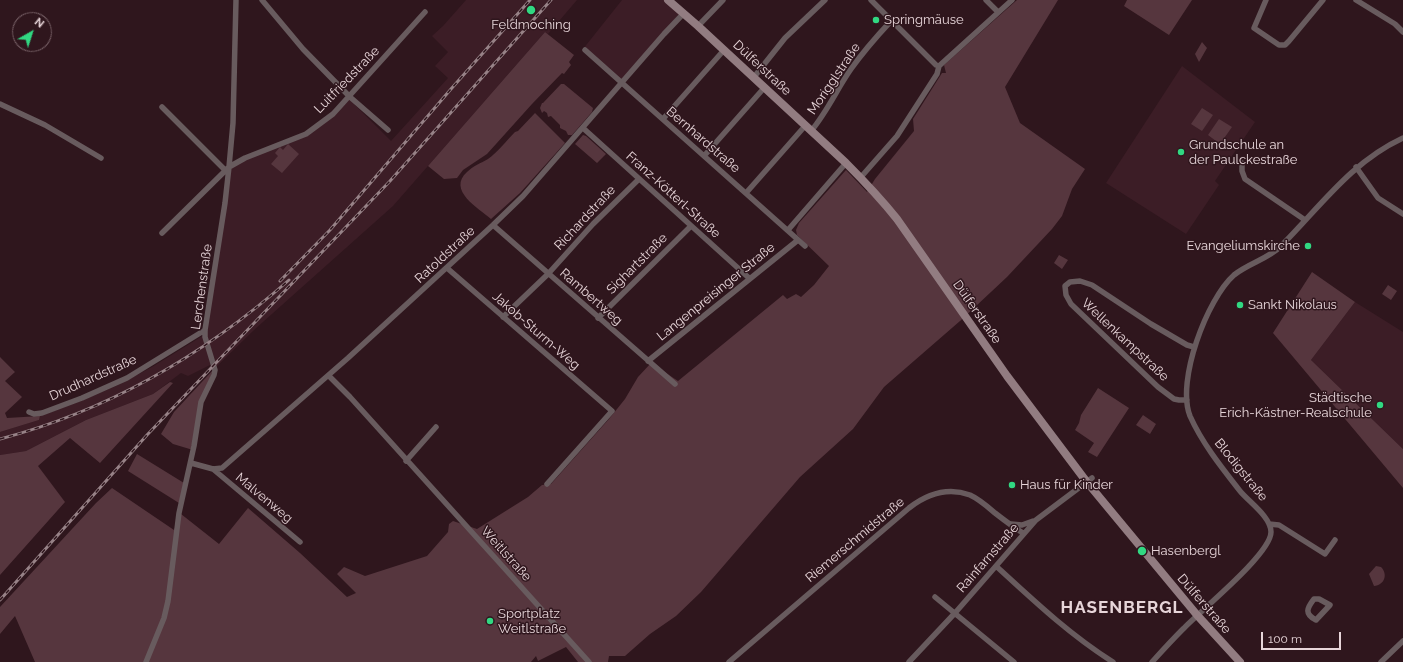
<!DOCTYPE html>
<meta charset="utf-8">
<style>
body{margin:0}
#map{position:relative;width:1403px;height:662px;overflow:hidden;background:#2f161d;font-family:Raleway,sans-serif}
canvas{display:block}
.north{position:absolute;left:12px;top:12px;width:40px;height:40px;box-sizing:border-box;background:#2f161d;border:1px solid #796268;border-radius:50%;rotate:39deg;font-size:11px;font-weight:700;line-height:16px;text-align:center;color:#e7d5d9}
.north::after{content:'';display:block;margin:auto;width:14px;height:18px;background:#31d882;clip-path:polygon(50% 0,100% 100%,50% 72%,0 100%)}
.scale{position:absolute;left:1261px;top:632px;width:80px;height:18px;box-sizing:border-box;border:2px solid #e7d5d9;border-top:0;padding-left:5px;font-size:12px;line-height:14px;white-space:nowrap;color:#e7d5d9;-webkit-text-stroke:3px #2f161d;paint-order:stroke}
</style>
<div id="map">
<canvas width="1403" height="662"></canvas>
<div class="north">N</div>
<div class="scale">100 m</div>
</div>
<script>
const ctx = document.querySelector('canvas').getContext('2d');
ctx.lineJoin = 'round';
function fill(path, color) { ctx.fillStyle = color; ctx.fill(path, 'evenodd'); }
function stroke(path, color, width, dash) { ctx.strokeStyle = color; ctx.lineWidth = width; ctx.lineCap = dash ? 'butt' : 'round'; ctx.setLineDash(dash || []); ctx.stroke(path); }
function write(font, color, halo, rows, align = 'center') {
  ctx.font = font + ' Raleway,sans-serif'; ctx.lineWidth = 3; ctx.setLineDash([]); ctx.textBaseline = 'middle'; ctx.strokeStyle = halo; ctx.fillStyle = color; for (const [text, x, y, turn = 0] of rows) {
    ctx.save(); ctx.translate(x, y); ctx.rotate((+turn || 0) * Math.PI / 180); ctx.textAlign = isNaN(turn) ? turn : align; if (halo) ctx.strokeText(text, 0, 0); ctx.fillText(text, 0, 0); ctx.restore();
  }
}
fill(new Path2D(`
 M 466,0 L 577,0 L 548,34 L 545,32 L 393,206 L 254,330 L 213,370 L 210,365 L 188,376 L 181,373 L 153,394 L 86,420 L 26,451 L 0,455 L 0,432 L 39,420 L 40,416 L 76,403 L 116,386 L 152,367 L 204,335 L 230,164 L 307,131 L 348,98 L 391,141 L 448,78 L 435,66 L 448,52 L 432,36 L 443,26 Z
 M 622,0 L 666,0 L 681,12 L 621,81 L 583,49 Z
 M 1182,66 L 1255,122 L 1215,181 L 1219,185 L 1186,234 L 1106,183 Z
 M 1355,302 L 1403,332 L 1403,449 L 1311,360 Z`), '#3c1d26');
fill(new Path2D(`
 M 1017,0 L 1058,0 L 1005,87 L 1020,123 L 1085,169 L 1072,189 L 1062,216 L 1052,229 L 1007,277 L 960,321 L 884,387 L 853,429 L 800,477 L 701,592 L 676,616 L 650,634 L 625,656 L 609,656 L 608,662 L 578,662 L 566,647 L 538,661 L 536,656 L 531,662 L 35,662 L 15,616 L 0,634 L 0,607 L 96,503 L 112,488 L 174,530 L 181,514 L 219,544 L 248,508 L 300,553 L 347,597 L 356,593 L 337,574 L 344,567 L 365,576 L 427,556 L 448,532 L 449,524 L 453,521 L 477,529 L 528,497 L 542,485 L 551,484 L 609,419 L 625,399 L 638,377 L 651,363 L 678,381 L 783,295 L 787,299 L 796,294 L 801,297 L 814,285 L 829,266 L 797,235 L 796,230 L 799,223 L 846,170 L 867,192 L 875,179 L 914,131 L 913,119 L 942,73 L 946,73 L 944,65 Z
 M 1127,0 L 1192,0 L 1169,35 L 1124,6 Z
 M 545,32 L 574,55 L 569,62 L 571,65 L 564,74 L 562,73 L 532,104 L 487,154 L 463,170 L 457,178 L 444,179 L 428,166 Z
 M 1202,42 L 1207,48 L 1199,62 L 1195,54 Z
 M 561,84 L 564,84 L 593,108 L 592,112 L 572,135 L 568,135 L 566,131 L 560,128 L 560,125 L 551,116 L 548,117 L 547,113 L 544,111 L 542,113 L 540,108 L 542,103 L 543,103 Z
 M 1202,108 L 1213,115 L 1202,131 L 1191,124 Z
 M 535,113 L 565,143 L 520,193 L 491,219 C 478,208 447,190 467,172 C 473,166 481,163 488,159 C 498,152 506,141 515,132 L 518,131 Z
 M 1219,119 L 1232,127 L 1220,144 L 1208,135 Z
 M 583,135 L 586,136 L 606,154 L 597,163 L 575,144 Z
 M 288,144 L 299,154 L 282,173 L 271,164 L 278,156 L 275,153 L 280,147 L 283,150 Z
 M 1059,255 L 1068,260 L 1062,269 L 1054,263 Z
 M 1312,272 L 1355,302 L 1311,360 L 1403,449 L 1403,488 L 1273,333 Z
 M 1388,285 L 1397,291 L 1391,300 L 1382,294 Z
 M 0,357 L 15,372 L 5,381 L 22,397 L 5,413 L 7,418 L 40,416 L 39,420 L 0,432 Z
 M 213,370 L 202,399 L 193,450 L 173,444 L 161,434 L 174,412 Z
 M 170,382 L 173,383 L 100,463 L 70,438 L 38,466 L 65,502 L 0,575 L 0,455 L 26,451 L 86,420 L 153,394 Z
 M 1098,388 L 1129,408 L 1097,457 L 1088,452 L 1094,443 L 1075,430 L 1079,423 L 1081,415 Z
 M 1143,415 L 1156,424 L 1150,434 L 1136,425 Z
 M 137,454 L 184,483 L 179,503 L 128,471 Z
 M 1376,566 L 1381,567 C 1388,574 1385,585 1374,586 L 1369,574 Z`), '#56363e');
stroke(new Path2D(`
 M 262,0 L 303,49 L 350,97 L 388,130
 M 871,0 L 936,65 L 939,66
 M 986,0 L 998,12
 M 1266,0 L 1254,28 L 1279,45 L 1285,45 L 1289,41 L 1323,0
 M 1356,0 L 1395,24 L 1403,32
 M 698,26 L 723,0
 M 585,50 L 805,246
 M 754,77 L 785,38 L 825,0
 M 0,104 L 45,125 L 101,158
 M 162,107 L 225,170
 M 663,119 L 724,50
 M 583,128 L 749,278
 M 811,131 C 827,112 837,89 851,69 C 863,52 877,36 891,21
 M 704,156 L 764,88
 M 1242,163 L 1242,171 L 1245,179 L 1305,220
 M 1356,167 L 1378,198 L 1403,214
 M 861,177 L 897,136 L 937,74 L 939,66 L 1012,0
 M 746,193 L 805,126
 M 493,225 L 675,384
 M 788,230 L 846,163
 M 162,233 L 229,167 L 245,158 L 306,134 L 333,114 L 425,12
 M 447,268 L 612,411 L 547,484
 M 503,317 L 548,274 L 593,224 L 639,179
 M 598,318 L 691,226
 M 648,361 L 798,240
 M 329,376 L 350,397 L 589,662
 M 1187,400 L 1179,400 L 1174,399 L 1158,387 L 1071,304 L 1066,295 L 1065,286 L 1070,282 L 1080,281 L 1092,285 L 1151,324 L 1187,345 L 1194,347
 M 29,412 L 34,414 L 42,413 L 82,398 L 127,378 L 205,330
 M 406,461 L 436,427
 M 191,463 L 213,469 L 222,468 L 348,358 L 493,225 L 523,196 L 664,34 L 684,13
 M 213,469 L 300,542
 M 1011,524 L 1022,525 L 1033,521
 M 1269,524 L 1279,525 L 1325,554 L 1335,540
 M 996,566 C 1033,600 1070,635 1113,662
 M 935,597 L 1014,662
 M 1314,599 L 1319,599 L 1330,605 L 1316,620 C 1304,614 1307,608 1314,599 Z
 M 146,662 L 164,618 L 168,601 L 179,513 L 194,446 L 201,402 L 214,375 L 215,370 L 205,337 L 205,330 L 225,203 L 229,167 L 233,123 L 236,0
 M 729,662 L 909,508 C 927,494 948,487 970,495 C 979,499 988,507 995,513 C 1004,520 1013,527 1023,533
 M 909,662 L 955,613 L 1036,520 L 1092,478
 M 1152,662 C 1162,651 1172,640 1183,629 C 1200,611 1271,554 1271,532 C 1271,517 1249,502 1240,491 C 1222,468 1202,443 1190,416 C 1176,381 1207,299 1234,275 C 1249,263 1268,259 1281,246 C 1320,207 1351,162 1403,138
 M 1381,662 L 1403,641`), '#685b5e', 5.5);
stroke(new Path2D(`
 M 668,0 L 698,26 L 846,163 C 864,181 881,199 897,219 L 1007,376 L 1086,481 L 1197,615 L 1240,662`), '#927c81', 8);
const rail = new Path2D(`
 M 280,281 L 330,230 L 451,89 L 530,0
 M 0,439 C 110,410 204,355 289,280
 M 0,600 L 147,435 L 390,181 L 551,0`);
stroke(rail, '#978287', 3);
stroke(rail, '#2f161d', 1.5, [4.5]);
for (const [x, y, r, color] of [
 [531,10,5,"#31d882"],
 [876,20,4,"#31d882"],
 [1181,152,4,"#31d882"],
 [1308,246,4,"#31d882"],
 [1240,305,4,"#31d882"],
 [1380,405,4,"#31d882"],
 [1012,485,4,"#31d882"],
 [1142,551,5,"#31d882"],
 [490,621,4,"#31d882"]
]) { const dot = new Path2D(); dot.arc(x, y, r, 0, 2 * Math.PI); ctx.fillStyle = color; ctx.fill(dot); stroke(dot, '#2f161d', 1.5); }
write('13px', '#e7d5d9', '#2f161d', [
 ["Springmäuse",884,20],
 ["Feldmoching",531,25,"center"],
 ["Grundschule an",1189,145],
 ["der Paulckestraße",1189,160],
 ["Evangeliumskirche",1300,246,"right"],
 ["Sankt Nikolaus",1248,305],
 ["Städtische",1372,398,"right"],
 ["Erich-Kästner-Realschule",1372,413,"right"],
 ["Haus für Kinder",1020,485],
 ["Hasenbergl",1151,551],
 ["Sportplatz",498,614],
 ["Weitlstraße",498,629]
], 'left');
write('13px', '#e7d5d9', '#2f161d', [
 ["Dülferstraße",762,68,43],
 ["Morigglstraße",834,79,-56],
 ["Luitfriedstraße",347,80,-46],
 ["Bernhardstraße",703,140,41],
 ["Franz-Kötterl-Straße",673,195,42],
 ["Richardstraße",585,218,-47],
 ["Ratoldstraße",445,255,-43],
 ["Sighartstraße",637,264,-45],
 ["Lerchenstraße",202,287,-82],
 ["Langenpreisinger Straße",716,292,-39],
 ["Rambertweg",591,297,41],
 ["Dülferstraße",977,312,55],
 ["Jakob-Sturm-Weg",536,331,41],
 ["Wellenkampstraße",1125,340,43],
 ["Drudhardstraße",93,378,-24],
 ["Blodigstraße",1241,470,51],
 ["Malvenweg",264,498,40],
 ["Riemerschmidstraße",855,540,-40],
 ["Weitlstraße",506,554,48],
 ["Rainfarnstraße",988,558,-49],
 ["Dülferstraße",1204,604,49]
]);
ctx.letterSpacing = '1px';
write('bold 17px', '#e7d5d9', '#2f161d', [
 ["HASENBERGL",1122,608]
]);
ctx.letterSpacing = '0px';
</script>
